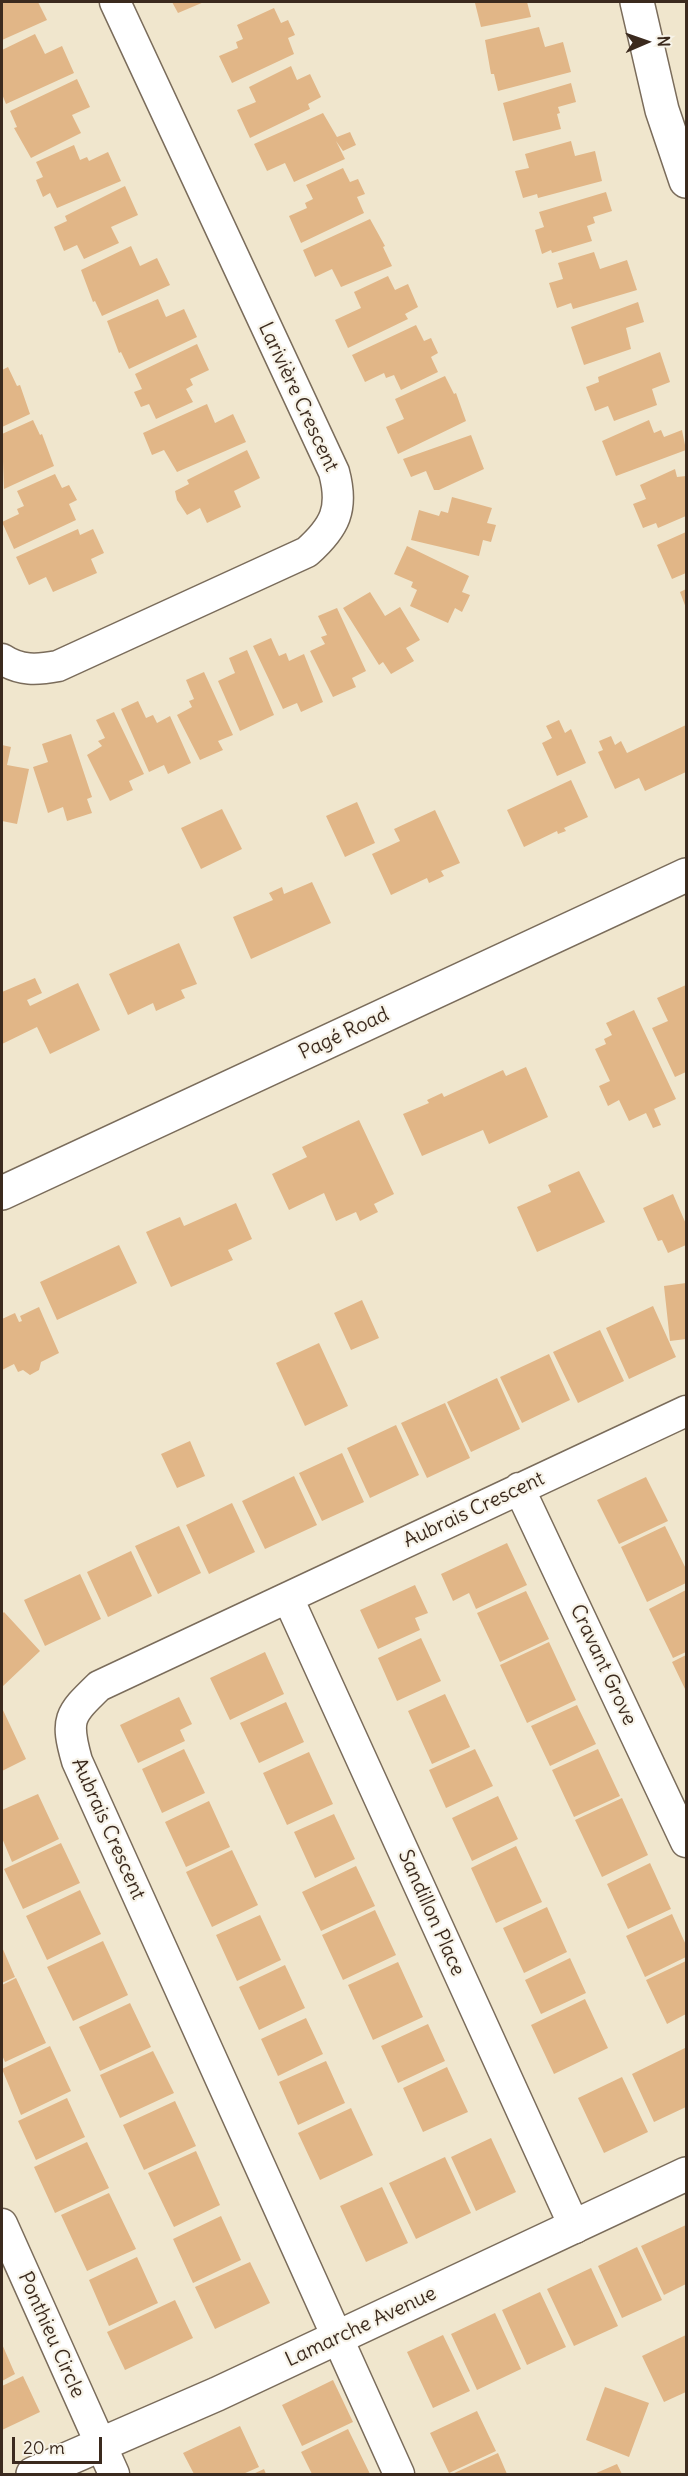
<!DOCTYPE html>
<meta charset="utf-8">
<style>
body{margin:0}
#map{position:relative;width:688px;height:2476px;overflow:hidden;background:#f0e6cd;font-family:Delius,sans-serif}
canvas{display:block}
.frame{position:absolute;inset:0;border:3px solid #3b2a1e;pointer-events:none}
.north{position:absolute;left:616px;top:12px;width:60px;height:60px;-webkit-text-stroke:4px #f7f3e8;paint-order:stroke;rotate:88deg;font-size:16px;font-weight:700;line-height:24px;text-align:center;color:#3b2a1e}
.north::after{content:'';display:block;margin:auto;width:21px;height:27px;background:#3b2a1e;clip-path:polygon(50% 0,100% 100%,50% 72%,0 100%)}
.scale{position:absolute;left:12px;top:2437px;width:90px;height:27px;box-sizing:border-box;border:3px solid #3b2a1e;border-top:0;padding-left:8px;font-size:18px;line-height:21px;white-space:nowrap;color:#3b2a1e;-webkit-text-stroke:4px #f7f3e8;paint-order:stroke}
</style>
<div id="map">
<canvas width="688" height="2476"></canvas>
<div class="frame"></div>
<div class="north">N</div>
<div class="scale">20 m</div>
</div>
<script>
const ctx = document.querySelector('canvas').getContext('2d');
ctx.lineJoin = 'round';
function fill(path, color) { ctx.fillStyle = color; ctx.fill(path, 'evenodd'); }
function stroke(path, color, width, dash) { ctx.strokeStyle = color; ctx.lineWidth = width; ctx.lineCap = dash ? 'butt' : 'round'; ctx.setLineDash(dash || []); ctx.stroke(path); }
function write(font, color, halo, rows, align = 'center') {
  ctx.font = font + ' Delius,sans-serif'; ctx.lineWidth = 4.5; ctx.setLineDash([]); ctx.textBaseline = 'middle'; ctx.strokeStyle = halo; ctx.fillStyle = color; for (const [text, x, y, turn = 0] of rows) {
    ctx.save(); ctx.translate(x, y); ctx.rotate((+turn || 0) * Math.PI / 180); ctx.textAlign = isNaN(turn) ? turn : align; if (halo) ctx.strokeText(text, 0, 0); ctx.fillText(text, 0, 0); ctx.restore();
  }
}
fill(new Path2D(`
 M 2,2 L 38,2 L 47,20 L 2,40 Z
 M 172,2 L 204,2 L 178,13 Z
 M 481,2 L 527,2 L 531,17 L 481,27 L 475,3 Z
 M 274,8 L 281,23 L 288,20 L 295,35 L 288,38 L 294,54 L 232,83 L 219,56 L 238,48 L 236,42 L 243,39 L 237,25 Z
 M 539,27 L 545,47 L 563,42 L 571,72 L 498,91 L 494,74 L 491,74 L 485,40 Z
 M 35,34 L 45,54 L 62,46 L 74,73 L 6,104 L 2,94 L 2,50 Z
 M 291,66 L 297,80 L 310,74 L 321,97 L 308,104 L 310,109 L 250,138 L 237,110 L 256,102 L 249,87 Z
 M 77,79 L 90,107 L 72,115 L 81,133 L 31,158 L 14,128 L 17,127 L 10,111 Z
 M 571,83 L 576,102 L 558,107 L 560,113 L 557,114 L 561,129 L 513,141 L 503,103 Z
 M 323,113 L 337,137 L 350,132 L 356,145 L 343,151 L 336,141 L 345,159 L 294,182 L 285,163 L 267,171 L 254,144 Z
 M 571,141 L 575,156 L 595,151 L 602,181 L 538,198 L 537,194 L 523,198 L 515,171 L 529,168 L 525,154 Z
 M 74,145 L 80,160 L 87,157 L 89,161 L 108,152 L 121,181 L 57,208 L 50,193 L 43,197 L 36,180 L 43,177 L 36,162 Z
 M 343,168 L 350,182 L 358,179 L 365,194 L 357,197 L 364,213 L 301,243 L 289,216 L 307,208 L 305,203 L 313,199 L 306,185 Z
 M 125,186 L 138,215 L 111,227 L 119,243 L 84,259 L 77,245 L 64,251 L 54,227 L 67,221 L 65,216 Z
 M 606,192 L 612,211 L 593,217 L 595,223 L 587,226 L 592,241 L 552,253 L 551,250 L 542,254 L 535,230 L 544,227 L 539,212 Z
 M 370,219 L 385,246 L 383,247 L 392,266 L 341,287 L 332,269 L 315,277 L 303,250 Z
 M 131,246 L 140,266 L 157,258 L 170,285 L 102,316 L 95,301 L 93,302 L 81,270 Z
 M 594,252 L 600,269 L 627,260 L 637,290 L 573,309 L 571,303 L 557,308 L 549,283 L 563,279 L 558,263 Z
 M 388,276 L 395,290 L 408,284 L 418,307 L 405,314 L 408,319 L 348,348 L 335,320 L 361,308 L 354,292 Z
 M 158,299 L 166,317 L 184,309 L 197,337 L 129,369 L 121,352 L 119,353 L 107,321 Z
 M 638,302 L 644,322 L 626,328 L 631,349 L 584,365 L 571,327 Z
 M 416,325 L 424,341 L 431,338 L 438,353 L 431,357 L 438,372 L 401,390 L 394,375 L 386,378 L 384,373 L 365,382 L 352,355 Z
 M 197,344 L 209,370 L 190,379 L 193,385 L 186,389 L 193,402 L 156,419 L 149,404 L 141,407 L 134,392 L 142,389 L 135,374 Z
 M 660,352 L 670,382 L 652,389 L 657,405 L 614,421 L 608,406 L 595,411 L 586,387 L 599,382 L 598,377 Z
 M 8,367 L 17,386 L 20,385 L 30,414 L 2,427 L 2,370 Z
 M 445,376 L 454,394 L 456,393 L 466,421 L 398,454 L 386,427 L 404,419 L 395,399 Z
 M 207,404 L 215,423 L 233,414 L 246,442 L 177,472 L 164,450 L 152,455 L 143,433 Z
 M 33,420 L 40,435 L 42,434 L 54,466 L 4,489 L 2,434 Z
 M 649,420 L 654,433 L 661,430 L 664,437 L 682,430 L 686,450 L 616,476 L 602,441 Z
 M 471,435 L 484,469 L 439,490 L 434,490 L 426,471 L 411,477 L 403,459 Z
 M 247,450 L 260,478 L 234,491 L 241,507 L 207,523 L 200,508 L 187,515 L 177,500 L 175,491 L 189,484 L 187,480 Z
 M 675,469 L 677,477 L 686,476 L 686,516 L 658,528 L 656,523 L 643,528 L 633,504 L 646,499 L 640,485 Z
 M 55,474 L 62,488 L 69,485 L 77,500 L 69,504 L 76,520 L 14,549 L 2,522 L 19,514 L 17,509 L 24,506 L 17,491 Z
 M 452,497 L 492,508 L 487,523 L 496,525 L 491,542 L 483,540 L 479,556 L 411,540 L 419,510 L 439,516 L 441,511 L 448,513 Z
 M 78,529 L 80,535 L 93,529 L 104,553 L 91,559 L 97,573 L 53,592 L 46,577 L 29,585 L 16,557 Z
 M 686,532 L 686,573 L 672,579 L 657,545 Z
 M 407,546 L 469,576 L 462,592 L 470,595 L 462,612 L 455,608 L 448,623 L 410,606 L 417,590 L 411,587 L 413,582 L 394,574 Z
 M 686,589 L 686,608 L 680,592 Z
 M 370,592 L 385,616 L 400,607 L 420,640 L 406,648 L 414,661 L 391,674 L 383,662 L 379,665 L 343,608 Z
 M 337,608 L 366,671 L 352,678 L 356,687 L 333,697 L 310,651 L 325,644 L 321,637 L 327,635 L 318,616 Z
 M 271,638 L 279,656 L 286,653 L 289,661 L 304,654 L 323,702 L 301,712 L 297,703 L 283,709 L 253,646 Z
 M 247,650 L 274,715 L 240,731 L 218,681 L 235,673 L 229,658 Z
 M 204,672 L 233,735 L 218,741 L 223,750 L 200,760 L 177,715 L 192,707 L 189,701 L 194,699 L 186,680 Z
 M 138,701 L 146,718 L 153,715 L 157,723 L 170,716 L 191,763 L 168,774 L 164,765 L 149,772 L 121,709 Z
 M 114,712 L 144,774 L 129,781 L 133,790 L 110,801 L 87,755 L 102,746 L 98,741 L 105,738 L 96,720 Z
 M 559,720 L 565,733 L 571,729 L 586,763 L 557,776 L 542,743 L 552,738 L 546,726 Z
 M 686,725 L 686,772 L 645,791 L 639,778 L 615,789 L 598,752 L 603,750 L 599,741 L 611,736 L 615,745 L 621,741 L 627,753 Z
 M 71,734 L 92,797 L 87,799 L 92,813 L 67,821 L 63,807 L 48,813 L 33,767 L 48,762 L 42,744 Z
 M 2,745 L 11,747 L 7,765 L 29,769 L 17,824 L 2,821 Z
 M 571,780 L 588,817 L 564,828 L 566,831 L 558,834 L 557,831 L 524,847 L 507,810 Z
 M 357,802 L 375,843 L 345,857 L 326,816 Z
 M 222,809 L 242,849 L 201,869 L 181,828 Z
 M 435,810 L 460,863 L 441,871 L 444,876 L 429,883 L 427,878 L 391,895 L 372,854 L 400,841 L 394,829 Z
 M 312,882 L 331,923 L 251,959 L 233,917 L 273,900 L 269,893 L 282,887 L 284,894 Z
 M 179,943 L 197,984 L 181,990 L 185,998 L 156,1011 L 153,1003 L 128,1015 L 109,974 Z
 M 35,978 L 42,993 L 27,1000 L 30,1006 L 78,983 L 100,1030 L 50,1054 L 37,1027 L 2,1044 L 2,992 Z
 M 686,985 L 686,1072 L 675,1077 L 652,1028 L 668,1021 L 657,998 Z
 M 634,1010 L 676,1099 L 654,1109 L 661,1125 L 653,1128 L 646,1113 L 629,1121 L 619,1100 L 608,1106 L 599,1086 L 610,1081 L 595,1049 L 606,1044 L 604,1039 L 612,1035 L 606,1023 Z
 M 526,1067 L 548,1117 L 489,1144 L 483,1130 L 422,1156 L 403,1114 L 429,1103 L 427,1100 L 442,1093 L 444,1097 L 503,1070 L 506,1076 Z
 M 359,1120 L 394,1194 L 374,1204 L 378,1212 L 360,1221 L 356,1212 L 336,1221 L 324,1193 L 289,1210 L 272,1174 L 307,1157 L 302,1147 Z
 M 579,1171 L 605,1222 L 537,1252 L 517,1207 L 551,1192 L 548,1185 Z
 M 673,1194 L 686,1224 L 686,1245 L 668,1253 L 662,1240 L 658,1241 L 643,1208 Z
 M 236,1203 L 252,1239 L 228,1250 L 233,1260 L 171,1287 L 146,1232 L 180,1217 L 184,1226 Z
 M 119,1245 L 137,1283 L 57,1320 L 40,1282 Z
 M 686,1283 L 686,1339 L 670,1341 L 664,1286 Z
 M 362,1300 L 379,1338 L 351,1350 L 334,1313 Z
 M 653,1306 L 676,1357 L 629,1379 L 606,1328 Z
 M 39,1307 L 59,1353 L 41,1362 L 39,1370 L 30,1375 L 23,1370 L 18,1372 L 14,1364 L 2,1370 L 2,1319 L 15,1313 L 19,1322 L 22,1321 L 20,1316 Z
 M 600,1330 L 624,1381 L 578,1403 L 553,1352 Z
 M 319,1343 L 348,1406 L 305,1426 L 276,1363 Z
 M 549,1354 L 570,1400 L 522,1423 L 500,1377 Z
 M 497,1378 L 520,1429 L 471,1452 L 447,1402 Z
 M 445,1403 L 470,1458 L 427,1478 L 401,1423 Z
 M 396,1425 L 419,1475 L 370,1498 L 347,1448 Z
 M 190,1441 L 205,1476 L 177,1488 L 161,1454 Z
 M 342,1453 L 364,1502 L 322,1521 L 299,1473 Z
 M 294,1476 L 317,1525 L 265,1549 L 242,1501 Z
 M 646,1477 L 668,1521 L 619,1544 L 597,1500 Z
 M 232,1503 L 255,1552 L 209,1574 L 186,1525 Z
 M 179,1526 L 201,1573 L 158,1594 L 135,1546 Z
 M 665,1526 L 686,1569 L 686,1583 L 647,1602 L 621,1547 Z
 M 507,1543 L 527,1585 L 476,1609 L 469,1593 L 453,1601 L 441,1574 Z
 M 131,1551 L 152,1596 L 108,1617 L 87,1572 Z
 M 80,1574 L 101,1619 L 45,1646 L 24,1600 Z
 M 415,1585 L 428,1613 L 415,1618 L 420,1630 L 378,1649 L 360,1610 Z
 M 686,1590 L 686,1652 L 673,1658 L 649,1609 Z
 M 526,1591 L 549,1639 L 500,1662 L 477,1613 Z
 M 4,1612 L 40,1651 L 2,1687 L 2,1614 Z
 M 421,1638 L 441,1681 L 397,1701 L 378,1658 Z
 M 549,1642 L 576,1700 L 527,1723 L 500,1665 Z
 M 265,1652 L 284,1694 L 230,1720 L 210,1678 Z
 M 686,1655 L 686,1691 L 672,1662 Z
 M 445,1694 L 470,1747 L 432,1764 L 408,1711 Z
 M 179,1697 L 192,1724 L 180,1730 L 185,1741 L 138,1763 L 120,1725 Z
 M 286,1702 L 304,1742 L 259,1763 L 240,1723 Z
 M 577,1705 L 596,1744 L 550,1766 L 531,1726 Z
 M 2,1708 L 26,1759 L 2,1771 Z
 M 184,1749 L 205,1793 L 162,1813 L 142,1769 Z
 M 475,1749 L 493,1786 L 446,1808 L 429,1770 Z
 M 598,1749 L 620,1796 L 574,1817 L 552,1770 Z
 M 309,1752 L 333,1804 L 287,1825 L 263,1773 Z
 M 38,1794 L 59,1839 L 12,1862 L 2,1838 L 2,1810 Z
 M 498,1796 L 518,1839 L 472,1861 L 452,1818 Z
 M 622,1798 L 648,1855 L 602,1877 L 575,1820 Z
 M 209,1801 L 230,1847 L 186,1867 L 165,1822 Z
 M 334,1814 L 355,1859 L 315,1878 L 294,1832 Z
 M 61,1843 L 80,1883 L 23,1909 L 4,1869 Z
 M 516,1846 L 542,1902 L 496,1923 L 471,1868 Z
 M 232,1850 L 258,1905 L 212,1927 L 186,1872 Z
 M 650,1863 L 671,1909 L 628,1929 L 607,1884 Z
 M 356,1866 L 375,1906 L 321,1931 L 302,1892 Z
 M 80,1890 L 101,1934 L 47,1960 L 26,1916 Z
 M 547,1907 L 567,1952 L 524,1973 L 503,1928 Z
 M 375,1910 L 396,1955 L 343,1980 L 322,1935 Z
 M 672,1914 L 686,1945 L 686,1957 L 645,1977 L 626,1936 Z
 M 260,1915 L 281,1960 L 237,1981 L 216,1935 Z
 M 103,1941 L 128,1995 L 73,2021 L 47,1967 Z
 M 2,1947 L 15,1977 L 2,1983 Z
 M 570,1958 L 586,1993 L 541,2014 L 525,1980 Z
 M 686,1961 L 686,2014 L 667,2024 L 646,1980 Z
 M 398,1962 L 423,2017 L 373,2040 L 348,1985 Z
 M 285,1965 L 305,2008 L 259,2030 L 239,1987 Z
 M 16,1978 L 46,2043 L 5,2062 L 2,2055 L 2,1985 Z
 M 585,1999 L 608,2048 L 554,2074 L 531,2025 Z
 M 130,2003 L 151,2047 L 100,2071 L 79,2027 Z
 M 306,2018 L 323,2054 L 278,2076 L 261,2039 Z
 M 428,2024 L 445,2061 L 398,2083 L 381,2046 Z
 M 50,2046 L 71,2091 L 21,2115 L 2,2069 Z
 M 685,2048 L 686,2107 L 654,2122 L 632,2074 Z
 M 153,2051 L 174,2093 L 120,2118 L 100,2075 Z
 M 326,2061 L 345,2103 L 298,2125 L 279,2082 Z
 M 447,2067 L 468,2112 L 423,2132 L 403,2088 Z
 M 622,2077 L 648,2132 L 604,2153 L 578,2098 Z
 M 67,2098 L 85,2137 L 36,2160 L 18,2121 Z
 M 175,2101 L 196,2146 L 144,2170 L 123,2125 Z
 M 351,2108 L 373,2155 L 320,2180 L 298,2133 Z
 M 491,2138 L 516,2192 L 476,2211 L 451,2157 Z
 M 87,2142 L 109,2188 L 55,2213 L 34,2167 Z
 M 196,2151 L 220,2205 L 174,2227 L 148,2173 Z
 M 445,2157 L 471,2213 L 416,2239 L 389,2183 Z
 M 382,2187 L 408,2243 L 366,2262 L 340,2206 Z
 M 109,2193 L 136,2249 L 87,2271 L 61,2215 Z
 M 221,2216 L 241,2260 L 193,2283 L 173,2239 Z
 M 686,2225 L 686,2284 L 664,2295 L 641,2246 Z
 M 637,2247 L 662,2300 L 622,2318 L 598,2266 Z
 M 137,2257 L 158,2303 L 109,2326 L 89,2280 Z
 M 250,2262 L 270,2303 L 215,2329 L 195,2287 Z
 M 591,2268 L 618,2326 L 574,2346 L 547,2289 Z
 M 540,2292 L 566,2347 L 527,2365 L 502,2310 Z
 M 175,2300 L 193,2338 L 125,2370 L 107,2332 Z
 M 495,2313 L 521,2369 L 477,2390 L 451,2334 Z
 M 443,2335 L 470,2391 L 433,2408 L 407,2352 Z
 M 686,2335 L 686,2392 L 664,2402 L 642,2356 Z
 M 2,2344 L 15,2374 L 2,2381 Z
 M 23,2376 L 40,2412 L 2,2430 L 2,2386 Z
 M 333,2380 L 353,2422 L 302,2446 L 282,2405 Z
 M 605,2387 L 649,2403 L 629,2457 L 586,2440 Z
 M 477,2411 L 496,2451 L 449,2473 L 430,2433 Z
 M 240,2426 L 259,2467 L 243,2474 L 194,2474 L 183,2453 Z
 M 348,2429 L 370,2474 L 312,2474 L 301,2452 Z
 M 498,2453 L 507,2474 L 452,2474 Z
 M 617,2464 L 622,2474 L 594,2474 Z
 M 264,2469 L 266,2474 L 253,2474 Z`), '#e1b687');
const minor = new Path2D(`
 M 2,659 C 20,671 37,670 58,666 L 307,552 C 335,527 344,509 334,472 L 115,2
 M 519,1488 L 686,1842
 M 288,1598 L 575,2228
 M 2,2224 L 114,2474
 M 399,2474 L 77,1761 C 65,1719 69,1715 99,1686 L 686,1411`);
const tertiary = new Path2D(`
 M 637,2 L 662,110 L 686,181
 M 2,1193 L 686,875
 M 33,2474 L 217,2394 L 686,2174`);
stroke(minor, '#7a6c5b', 33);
stroke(tertiary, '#7a6c5b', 36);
stroke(minor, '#fff', 30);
stroke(tertiary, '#fff', 33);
write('20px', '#3b2a1e', '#f7f3e8', [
 ["Larivière Crescent",298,397,65],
 ["Pagé Road",344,1034,-25],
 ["Aubrais Crescent",474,1510,-25],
 ["Cravant Grove",603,1665,65],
 ["Aubrais Crescent",108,1829,66],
 ["Sandillon Place",431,1913,66],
 ["Lamarche Avenue",361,2327,-25],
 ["Ponthieu Circle",51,2335,66]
]);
</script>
